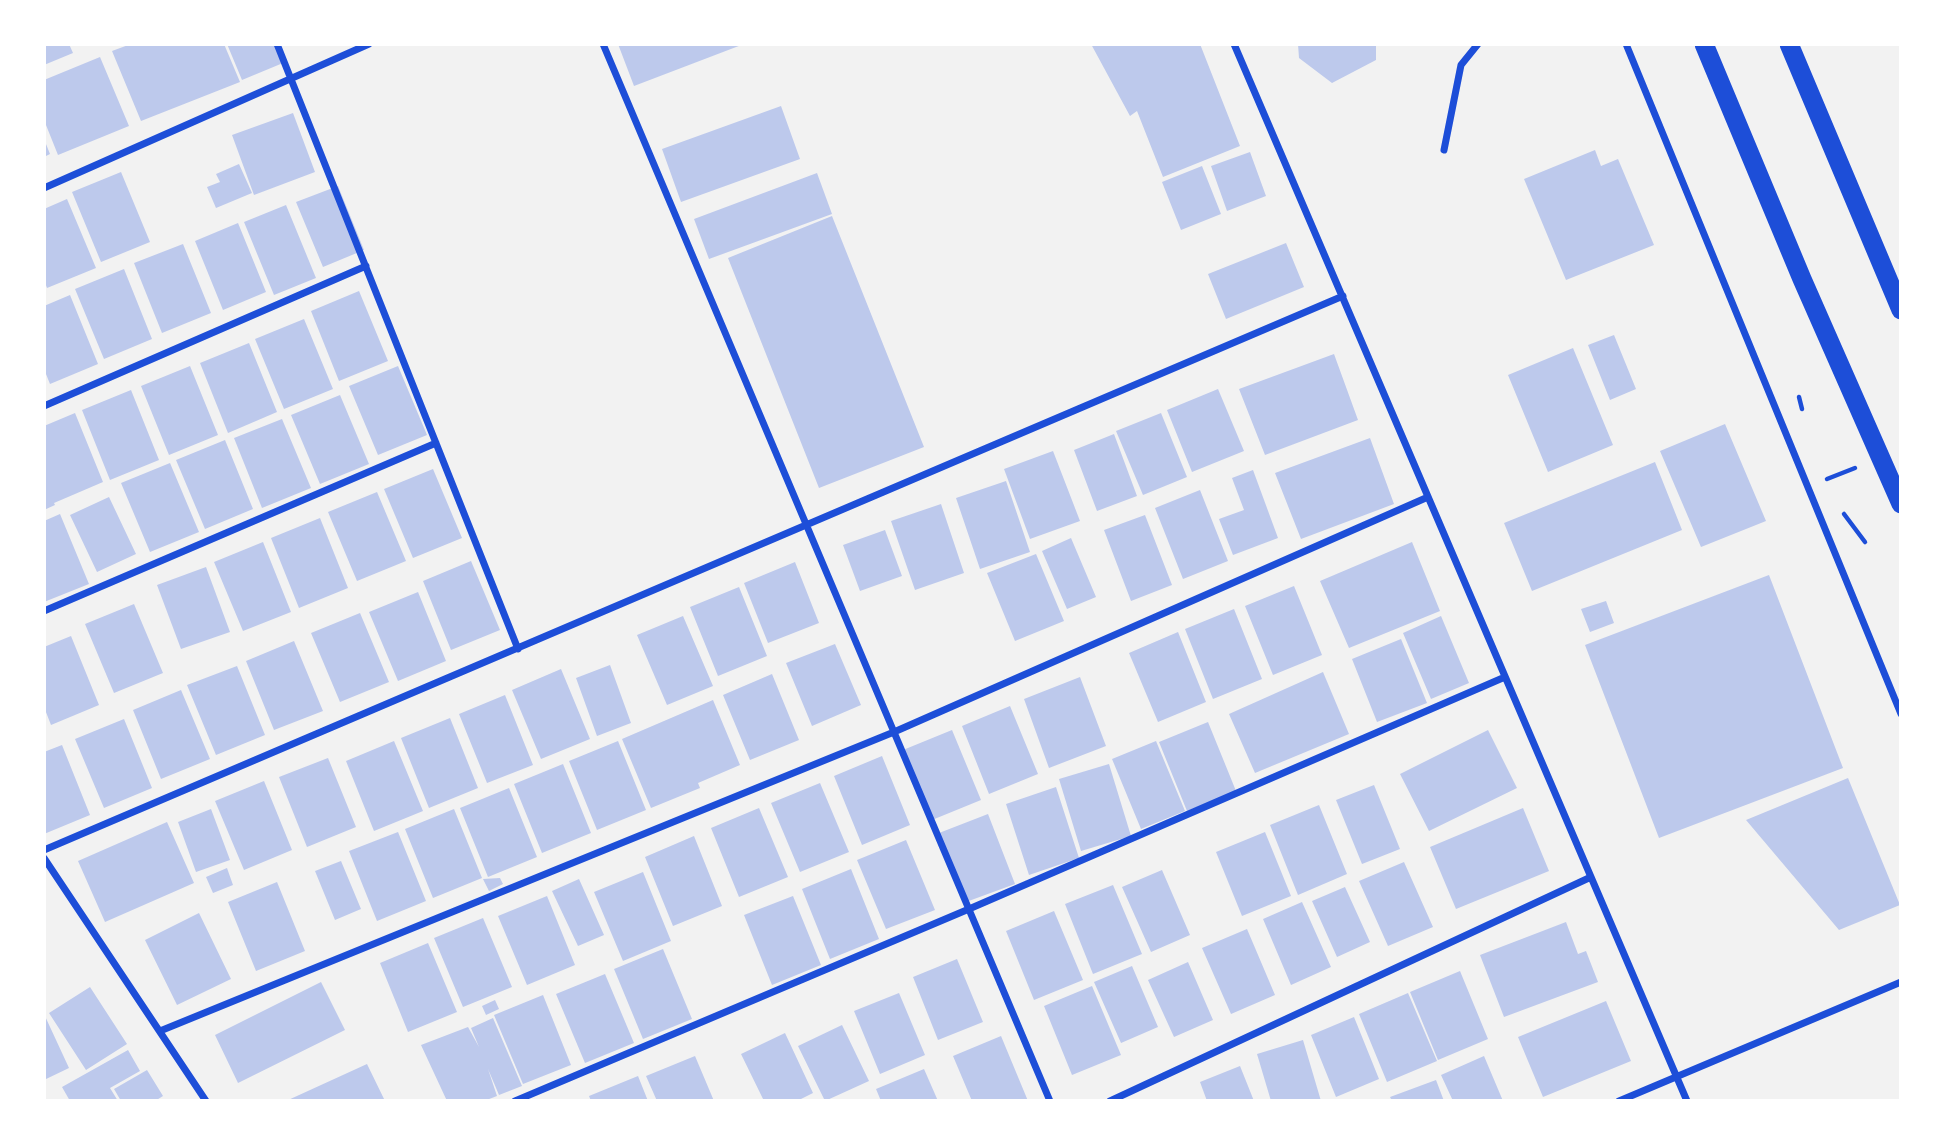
<!DOCTYPE html>
<style>
body{margin:0}
#map{position:relative;width:1945px;height:1145px;overflow:hidden;background:#f2f2f2;font-family:Barlow,sans-serif}
canvas{display:block}
.frame{position:absolute;inset:0;border:46px solid #fff;pointer-events:none}
</style>
<div id="map">
<canvas width="1945" height="1145"></canvas>
<div class="frame"></div>
</div>
<script>
const ctx = document.querySelector('canvas').getContext('2d');
ctx.lineJoin = 'round';
function fill(path, color) { ctx.fillStyle = color; ctx.fill(path, 'evenodd'); }
function stroke(path, color, width, dash) { ctx.strokeStyle = color; ctx.lineWidth = width; ctx.lineCap = dash ? 'butt' : 'round'; ctx.setLineDash(dash || []); ctx.stroke(path); }
fill(new Path2D(`
 M 44,44 L 69,44 L 73,53 L 44,65 Z
 M 131,44 L 224,44 L 240,82 L 141,121 L 112,51 Z
 M 227,44 L 275,44 L 283,63 L 242,80 Z
 M 618,44 L 744,44 L 634,86 Z
 M 1091,44 L 1200,44 L 1240,146 L 1163,177 L 1137,111 L 1130,116 Z
 M 1298,44 L 1376,44 L 1376,60 L 1332,83 L 1299,58 Z
 M 100,57 L 129,126 L 58,155 L 44,120 L 44,80 Z
 M 781,106 L 800,159 L 681,202 L 662,149 Z
 M 293,113 L 315,172 L 254,195 L 232,135 Z
 M 44,139 L 50,154 L 44,157 Z
 M 1595,150 L 1601,166 L 1618,159 L 1654,245 L 1566,280 L 1524,179 Z
 M 1250,152 L 1266,196 L 1227,211 L 1211,166 Z
 M 239,164 L 252,193 L 216,208 L 207,187 L 220,182 L 216,174 Z
 M 1202,166 L 1221,214 L 1181,230 L 1162,182 Z
 M 121,172 L 150,242 L 101,262 L 72,192 Z
 M 817,173 L 832,214 L 709,259 L 694,219 Z
 M 338,186 L 364,250 L 323,267 L 296,202 Z
 M 67,199 L 96,268 L 47,288 L 44,280 L 44,209 Z
 M 286,205 L 316,278 L 274,295 L 244,222 Z
 M 832,216 L 924,447 L 819,488 L 728,258 Z
 M 238,223 L 266,292 L 223,310 L 195,241 Z
 M 1286,243 L 1304,287 L 1226,319 L 1208,274 Z
 M 183,244 L 211,313 L 162,333 L 134,263 Z
 M 124,269 L 152,339 L 104,359 L 75,289 Z
 M 359,291 L 388,361 L 339,381 L 311,311 Z
 M 70,295 L 98,364 L 50,384 L 44,369 L 44,306 Z
 M 304,319 L 333,389 L 284,409 L 255,339 Z
 M 1614,335 L 1636,389 L 1610,400 L 1588,345 Z
 M 249,343 L 277,412 L 228,433 L 200,363 Z
 M 1573,348 L 1613,445 L 1548,472 L 1508,375 Z
 M 1334,354 L 1358,420 L 1265,455 L 1239,389 Z
 M 190,366 L 218,435 L 169,455 L 141,386 Z
 M 398,366 L 427,435 L 378,455 L 349,386 Z
 M 1218,389 L 1244,451 L 1192,472 L 1167,410 Z
 M 131,390 L 159,460 L 110,480 L 82,410 Z
 M 340,395 L 369,464 L 320,484 L 291,415 Z
 M 75,413 L 103,482 L 54,503 L 55,505 L 44,510 L 44,426 Z
 M 1161,413 L 1187,477 L 1143,495 L 1116,431 Z
 M 282,419 L 311,488 L 262,508 L 234,438 Z
 M 1725,424 L 1766,521 L 1701,547 L 1660,451 Z
 M 1114,434 L 1137,496 L 1097,511 L 1074,450 Z
 M 1370,438 L 1394,504 L 1301,539 L 1275,473 Z
 M 225,440 L 253,509 L 205,529 L 176,460 Z
 M 1053,451 L 1080,521 L 1030,539 L 1004,469 Z
 M 1655,462 L 1682,530 L 1532,591 L 1504,523 Z
 M 170,463 L 199,532 L 150,552 L 121,483 Z
 M 433,469 L 462,538 L 413,558 L 384,489 Z
 M 1253,470 L 1278,538 L 1233,555 L 1219,519 L 1244,510 L 1232,478 Z
 M 1006,481 L 1030,552 L 980,569 L 956,498 Z
 M 1200,490 L 1228,561 L 1183,579 L 1155,508 Z
 M 377,492 L 406,561 L 357,581 L 328,512 Z
 M 109,497 L 136,554 L 97,572 L 70,515 Z
 M 941,504 L 964,573 L 915,590 L 891,521 Z
 M 60,514 L 89,584 L 44,602 L 44,521 Z
 M 1145,515 L 1172,585 L 1131,601 L 1104,530 Z
 M 320,518 L 348,588 L 299,608 L 271,538 Z
 M 885,530 L 902,576 L 860,591 L 843,545 Z
 M 1071,538 L 1096,597 L 1067,609 L 1042,551 Z
 M 263,542 L 291,612 L 243,631 L 214,562 Z
 M 1412,542 L 1440,611 L 1349,648 L 1320,581 Z
 M 1036,554 L 1064,621 L 1015,641 L 987,573 Z
 M 471,561 L 500,630 L 451,650 L 423,581 Z
 M 795,562 L 819,623 L 768,643 L 744,583 Z
 M 206,567 L 230,632 L 181,649 L 157,585 Z
 M 1769,575 L 1843,768 L 1659,838 L 1585,645 Z
 M 1294,586 L 1322,655 L 1273,675 L 1245,606 Z
 M 739,587 L 767,656 L 718,676 L 690,607 Z
 M 418,592 L 446,661 L 398,681 L 369,612 Z
 M 1606,601 L 1614,623 L 1590,632 L 1581,609 Z
 M 134,604 L 163,673 L 114,693 L 85,624 Z
 M 1234,609 L 1262,679 L 1213,699 L 1185,629 Z
 M 360,613 L 389,682 L 340,702 L 311,633 Z
 M 683,616 L 713,686 L 667,705 L 637,635 Z
 M 1441,616 L 1469,683 L 1431,699 L 1403,633 Z
 M 1178,632 L 1206,702 L 1158,722 L 1129,653 Z
 M 71,636 L 99,705 L 51,725 L 44,707 L 44,647 Z
 M 1401,639 L 1427,703 L 1377,722 L 1352,659 Z
 M 294,641 L 323,711 L 274,730 L 246,661 Z
 M 835,644 L 861,705 L 812,726 L 786,663 Z
 M 610,665 L 631,723 L 597,736 L 576,678 Z
 M 237,666 L 265,735 L 216,755 L 187,685 Z
 M 561,669 L 590,739 L 541,759 L 512,690 Z
 M 1323,672 L 1349,734 L 1255,773 L 1229,714 Z
 M 772,674 L 799,740 L 750,760 L 723,695 Z
 M 1080,677 L 1106,746 L 1049,768 L 1024,699 Z
 M 181,690 L 210,759 L 161,779 L 133,710 Z
 M 505,695 L 533,765 L 487,783 L 459,714 Z
 M 713,700 L 740,765 L 698,783 L 700,788 L 651,808 L 622,739 Z
 M 1010,706 L 1038,774 L 989,794 L 962,726 Z
 M 450,718 L 478,788 L 429,808 L 401,738 Z
 M 124,719 L 152,788 L 104,808 L 75,739 Z
 M 1208,722 L 1236,791 L 1187,811 L 1159,742 Z
 M 952,730 L 981,800 L 932,820 L 903,750 Z
 M 1488,730 L 1517,788 L 1429,831 L 1400,774 Z
 M 394,741 L 423,811 L 374,831 L 346,761 Z
 M 618,741 L 646,810 L 597,830 L 569,761 Z
 M 1156,741 L 1185,811 L 1141,829 L 1112,759 Z
 M 62,745 L 90,815 L 44,834 L 44,752 Z
 M 882,756 L 910,825 L 862,845 L 834,776 Z
 M 328,758 L 356,827 L 307,847 L 279,777 Z
 M 563,764 L 591,833 L 542,853 L 514,784 Z
 M 1109,764 L 1131,836 L 1081,851 L 1059,779 Z
 M 1848,778 L 1900,905 L 1839,930 L 1746,820 Z
 M 264,781 L 292,850 L 244,870 L 215,801 Z
 M 820,783 L 849,852 L 800,872 L 771,803 Z
 M 1374,785 L 1400,849 L 1362,864 L 1336,800 Z
 M 1056,787 L 1079,858 L 1029,875 L 1006,804 Z
 M 509,788 L 537,857 L 488,877 L 460,808 Z
 M 1319,805 L 1347,874 L 1298,895 L 1270,825 Z
 M 759,808 L 788,877 L 739,897 L 711,828 Z
 M 1523,808 L 1549,871 L 1456,909 L 1430,847 Z
 M 211,809 L 230,860 L 196,872 L 178,822 Z
 M 454,809 L 482,878 L 433,898 L 405,829 Z
 M 988,814 L 1015,884 L 966,902 L 939,833 Z
 M 167,822 L 194,883 L 105,922 L 78,861 Z
 M 398,832 L 426,901 L 377,921 L 349,851 Z
 M 1265,832 L 1291,896 L 1242,916 L 1216,852 Z
 M 694,836 L 722,906 L 673,926 L 645,857 Z
 M 906,840 L 935,910 L 886,929 L 857,860 Z
 M 341,861 L 361,909 L 335,920 L 315,871 Z
 M 1404,862 L 1433,927 L 1388,946 L 1359,881 Z
 M 227,868 L 233,885 L 213,893 L 206,877 Z
 M 851,869 L 879,939 L 830,959 L 802,889 Z
 M 1162,870 L 1190,935 L 1151,952 L 1122,887 Z
 M 643,872 L 671,941 L 623,961 L 594,892 Z
 M 500,878 L 503,884 L 489,891 L 483,879 Z
 M 579,879 L 604,935 L 578,946 L 552,891 Z
 M 277,882 L 305,951 L 256,971 L 228,902 Z
 M 1113,885 L 1142,954 L 1093,974 L 1065,904 Z
 M 1345,887 L 1370,942 L 1337,957 L 1312,901 Z
 M 547,896 L 575,965 L 527,985 L 498,916 Z
 M 793,896 L 821,965 L 772,985 L 744,915 Z
 M 1302,902 L 1331,967 L 1291,985 L 1263,919 Z
 M 1054,911 L 1083,980 L 1034,1000 L 1006,931 Z
 M 199,913 L 231,979 L 177,1005 L 145,940 Z
 M 483,918 L 512,987 L 463,1007 L 434,938 Z
 M 1566,922 L 1578,954 L 1586,951 L 1598,982 L 1504,1017 L 1480,955 Z
 M 1247,929 L 1275,995 L 1231,1014 L 1202,948 Z
 M 428,943 L 457,1012 L 408,1032 L 380,963 Z
 M 663,949 L 692,1019 L 643,1039 L 614,969 Z
 M 957,959 L 983,1022 L 938,1040 L 913,977 Z
 M 1188,962 L 1213,1020 L 1174,1037 L 1148,980 Z
 M 1132,966 L 1158,1027 L 1121,1043 L 1094,982 Z
 M 1460,971 L 1488,1039 L 1438,1060 L 1410,992 Z
 M 605,974 L 634,1043 L 585,1063 L 556,994 Z
 M 321,982 L 345,1030 L 238,1083 L 215,1035 Z
 M 1092,986 L 1121,1055 L 1072,1075 L 1044,1006 Z
 M 90,987 L 127,1044 L 86,1070 L 49,1013 Z
 M 899,993 L 925,1055 L 880,1074 L 854,1011 Z
 M 1408,993 L 1437,1061 L 1387,1082 L 1359,1014 Z
 M 543,995 L 571,1065 L 523,1084 L 494,1015 Z
 M 495,1000 L 499,1009 L 486,1015 L 482,1006 Z
 M 1606,1001 L 1631,1061 L 1543,1097 L 1518,1037 Z
 M 44,1014 L 69,1068 L 44,1080 Z
 M 1354,1017 L 1379,1079 L 1336,1097 L 1311,1035 Z
 M 493,1018 L 522,1086 L 499,1095 L 488,1069 L 497,1096 L 484,1101 L 447,1101 L 421,1045 L 468,1027 L 479,1047 L 471,1028 Z
 M 842,1025 L 869,1081 L 825,1101 L 798,1046 Z
 M 785,1033 L 813,1093 L 797,1101 L 764,1101 L 741,1054 Z
 M 1001,1036 L 1028,1101 L 972,1101 L 953,1056 Z
 M 1303,1040 L 1321,1101 L 1271,1101 L 1257,1054 Z
 M 128,1050 L 140,1071 L 110,1088 L 118,1101 L 70,1101 L 62,1087 Z
 M 695,1056 L 714,1101 L 657,1101 L 646,1076 Z
 M 1484,1056 L 1503,1101 L 1453,1101 L 1441,1075 Z
 M 367,1064 L 385,1101 L 286,1101 Z
 M 1240,1066 L 1254,1101 L 1207,1101 L 1200,1082 Z
 M 924,1069 L 938,1101 L 881,1101 L 876,1089 Z
 M 147,1070 L 163,1096 L 155,1101 L 121,1101 L 114,1089 Z
 M 638,1076 L 648,1101 L 591,1101 L 589,1096 Z
 M 1436,1080 L 1444,1101 L 1392,1101 L 1390,1097 Z`), '#bdc9ec');
stroke(new Path2D(`
 M 1799,397 L 1802,409
 M 1827,479 L 1855,468
 M 1844,514 L 1865,542`), '#1d4ed8', 4.5);
stroke(new Path2D(`
 M 277,44 L 518,649
 M 603,44 L 1050,1101
 M 1234,44 L 1687,1101
 M 1626,44 L 1901,714
 M 1444,150 L 1461,65 L 1478,44
 M 44,188 L 369,44
 M 44,406 L 366,266
 M 44,611 L 436,443
 M 44,850 L 1343,296
 M 44,858 L 206,1101
 M 160,1031 L 894,732 L 1428,497
 M 515,1101 L 969,909 L 1505,677
 M 1110,1101 L 1591,877
 M 1619,1101 L 1901,982`), '#1d4ed8', 7);
stroke(new Path2D(`
 M 1704,44 L 1802,279 L 1901,504
 M 1789,44 L 1901,310`), '#1d4ed8', 19);
</script>
